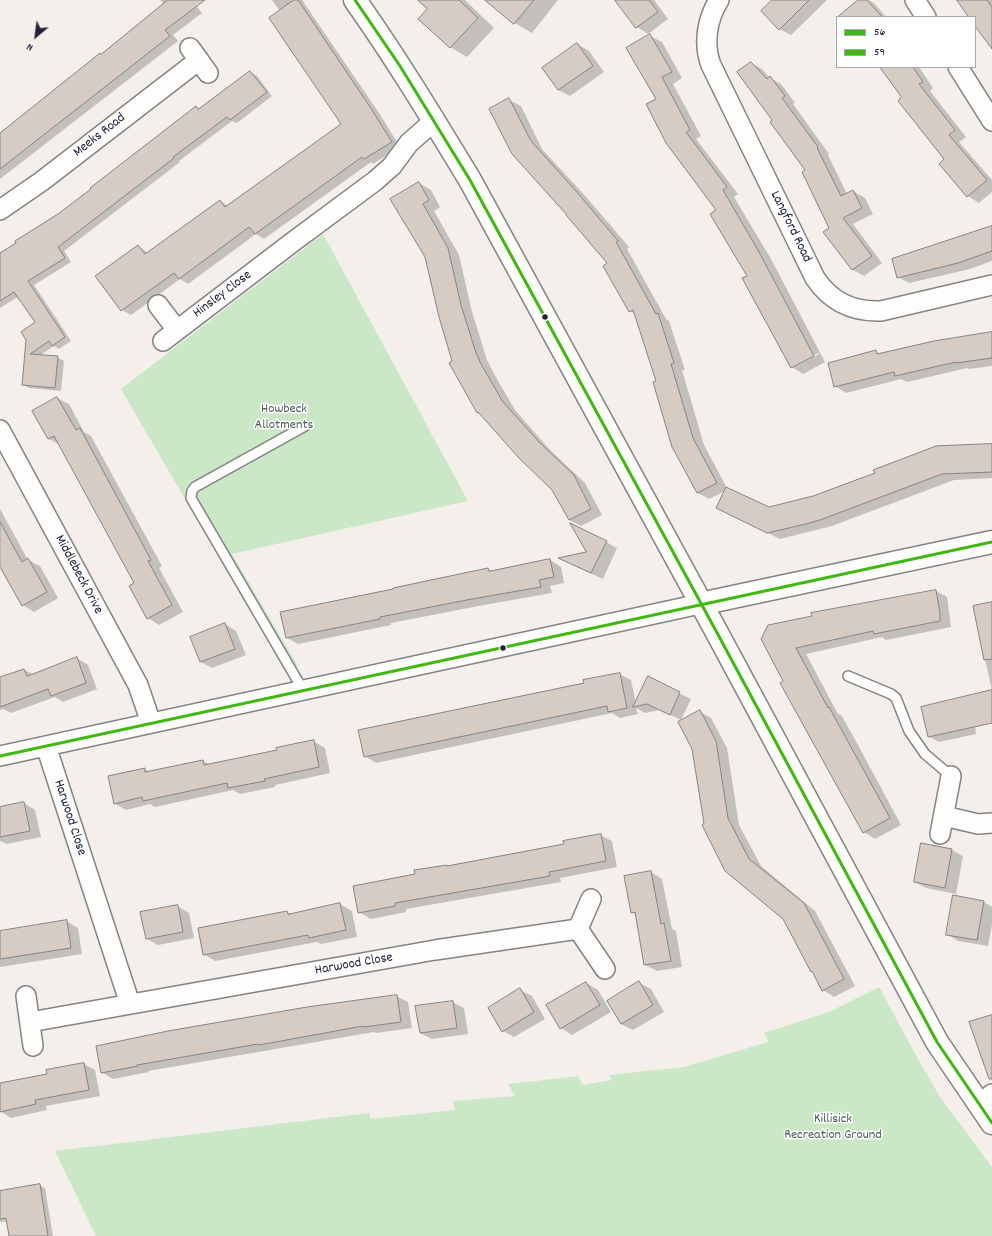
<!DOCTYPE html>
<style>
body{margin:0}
#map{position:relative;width:992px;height:1236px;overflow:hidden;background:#f4efea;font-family:Dekko,sans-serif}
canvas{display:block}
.legend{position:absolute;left:836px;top:16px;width:140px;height:52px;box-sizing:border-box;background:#fff;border:1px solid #a7a7b1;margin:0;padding:5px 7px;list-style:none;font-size:12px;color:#22223b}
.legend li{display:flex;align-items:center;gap:8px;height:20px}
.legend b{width:20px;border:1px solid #a7a7b1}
.north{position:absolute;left:16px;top:16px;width:40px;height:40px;-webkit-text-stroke:3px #fff;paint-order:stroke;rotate:209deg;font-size:11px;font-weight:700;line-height:16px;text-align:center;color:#22223b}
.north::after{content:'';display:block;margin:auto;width:14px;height:18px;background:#22223b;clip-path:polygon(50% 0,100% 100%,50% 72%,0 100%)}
</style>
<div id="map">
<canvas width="992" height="1236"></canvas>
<ul class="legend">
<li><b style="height:5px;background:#3db90f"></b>56</li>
<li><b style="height:5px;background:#3db90f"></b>59</li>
</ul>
<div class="north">N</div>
</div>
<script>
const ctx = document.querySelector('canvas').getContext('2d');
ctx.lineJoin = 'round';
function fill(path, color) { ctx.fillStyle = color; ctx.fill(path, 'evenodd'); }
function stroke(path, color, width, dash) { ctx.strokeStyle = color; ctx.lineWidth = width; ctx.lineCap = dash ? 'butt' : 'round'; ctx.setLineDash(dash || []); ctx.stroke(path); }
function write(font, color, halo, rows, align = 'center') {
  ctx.font = font + ' Dekko,sans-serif'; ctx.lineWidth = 3; ctx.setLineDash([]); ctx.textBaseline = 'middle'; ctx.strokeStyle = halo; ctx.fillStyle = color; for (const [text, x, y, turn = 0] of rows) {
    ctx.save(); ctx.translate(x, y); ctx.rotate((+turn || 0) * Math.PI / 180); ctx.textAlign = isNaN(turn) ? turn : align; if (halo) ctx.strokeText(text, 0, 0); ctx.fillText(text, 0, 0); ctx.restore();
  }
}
fill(new Path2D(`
 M 323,234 L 468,501 L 232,554 L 298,666 L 284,669 L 121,389 Z
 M 879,987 L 918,1059 L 940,1097 L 992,1167 L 992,1236 L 96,1236 L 55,1151 L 369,1113 L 371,1119 L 455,1110 L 453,1101 L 515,1096 L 508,1084 L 578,1076 L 583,1085 L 612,1080 L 609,1075 L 684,1067 L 768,1042 L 764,1033 L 829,1012 Z`), '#cae8c6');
fill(new Path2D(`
 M 160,0 L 192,0 L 202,13 L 173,35 L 178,41 L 0,179 L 0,134 L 157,11 L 164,4 Z
 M 272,0 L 302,0 L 379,113 L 400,147 L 373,164 L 371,162 L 264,239 L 256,234 L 188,284 L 180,279 L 131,315 L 122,310 L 97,276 L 138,246 L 148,253 L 220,201 L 228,206 L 342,124 L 280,11 Z
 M 419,0 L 465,0 L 494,28 L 467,57 L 450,47 L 429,9 Z
 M 494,0 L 558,0 L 532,33 L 515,23 L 491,4 Z
 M 616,0 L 654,0 L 668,19 L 648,34 L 637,27 Z
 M 773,0 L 827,0 L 791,35 L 779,29 Z
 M 859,0 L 868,0 L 874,3 L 886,17 L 848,17 Z
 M 959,0 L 992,0 L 992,48 L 975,24 L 975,17 L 970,17 Z
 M 650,36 L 662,42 L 682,78 L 673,84 L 701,136 L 696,139 L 738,194 L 734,197 L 771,259 L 825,362 L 803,374 L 792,367 L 718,210 L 657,99 ZM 818,353 L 819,354 L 796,366 L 796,364 Z
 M 577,44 L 589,51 L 604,72 L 570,96 L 558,90 Z
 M 751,63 L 762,69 L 770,78 L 781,84 L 795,103 L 793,104 L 829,154 L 828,155 L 847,194 L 853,191 L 865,198 L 873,214 L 853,224 L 882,263 L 864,276 L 853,270 L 825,232 L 830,228 L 806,171 L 773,120 Z
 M 882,67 L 919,67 L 933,88 L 930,91 L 966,137 L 959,142 L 992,180 L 992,192 L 979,203 L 968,196 L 940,164 L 945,160 Z
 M 250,72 L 257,76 L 272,96 L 237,123 L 232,121 L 179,161 L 180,162 L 64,251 L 71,262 L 34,285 L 71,341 L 59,349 L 54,346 L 39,356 L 57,357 L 64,361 L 61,391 L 29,388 L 23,384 L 37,322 L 19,296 L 0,308 L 0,253 L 59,215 L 196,107 L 200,109 Z
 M 509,100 L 521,106 L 542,149 L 587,198 L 629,247 L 627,249 L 666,319 L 669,321 L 685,370 L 682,370 L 704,445 L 727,488 L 769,508 L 814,497 L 992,445 L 992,478 L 954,480 L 832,526 L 780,539 L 717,508 L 725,491 L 709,499 L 698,493 L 673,447 L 657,382 L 635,314 L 630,311 L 609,264 L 568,215 Z
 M 419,183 L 431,190 L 440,207 L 434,211 L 459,255 L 472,312 L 487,360 L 493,372 L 515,410 L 550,450 L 585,483 L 602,515 L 581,526 L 569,520 L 553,489 L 482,415 L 477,412 L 454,361 L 440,317 Z
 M 992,227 L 992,261 L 970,269 L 909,283 L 898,277 Z
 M 992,333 L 992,366 L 969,369 L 967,368 L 907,382 L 901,379 L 846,393 L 835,386 L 876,351 L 880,354 Z
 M 57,398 L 69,404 L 84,432 L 91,436 L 162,566 L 159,568 L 183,612 L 159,625 L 148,618 L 135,583 L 60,445 L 49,439 L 33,411 Z
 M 0,509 L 28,560 L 40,566 L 58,598 L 34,612 L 23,605 L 0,566 Z
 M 606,542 L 617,548 L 603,579 L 571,564 Z
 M 550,560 L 561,567 L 564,583 L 550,586 L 552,593 L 484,605 L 391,623 L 391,625 L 298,644 L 287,638 L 394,590 L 488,569 L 492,571 Z
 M 936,591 L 947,597 L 951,627 L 886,640 L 882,637 L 806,654 L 838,714 L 841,715 L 852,734 L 901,825 L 875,839 L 864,832 L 762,639 Z
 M 992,603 L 992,723 L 975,726 L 976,734 L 939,742 L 928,736 L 992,691 L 974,607 Z
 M 225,624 L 236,631 L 246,655 L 212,668 L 201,662 Z
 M 77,658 L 88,665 L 97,689 L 63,702 L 55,697 L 11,713 L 3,709 L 0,710 L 0,678 L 24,670 L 33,674 Z
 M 619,674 L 631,680 L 636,704 L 648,678 L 691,699 L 681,720 L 660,710 L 645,713 L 636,708 L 638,714 L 620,718 L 612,713 L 376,763 L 365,756 L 585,684 Z
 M 700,712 L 711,718 L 727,748 L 739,825 L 761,866 L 815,911 L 855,986 L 834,997 L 823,990 L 814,973 L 812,971 L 784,919 L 705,824 Z
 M 313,741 L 325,748 L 330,773 L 275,785 L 275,787 L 240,794 L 233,790 L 155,807 L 150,804 L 126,810 L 114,803 L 144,769 L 150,772 L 203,761 L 210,765 L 278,751 Z
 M 24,803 L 35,810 L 41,837 L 7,844 L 0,841 L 0,808 Z
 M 600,835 L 612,841 L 617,867 L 560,878 L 561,882 L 406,909 L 406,912 L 371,919 L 359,912 L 416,875 L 447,866 L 448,866 L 565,845 Z
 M 922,844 L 952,850 L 963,856 L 956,894 L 926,888 L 915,882 Z
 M 651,872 L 662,879 L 672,929 L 676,931 L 682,967 L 657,971 L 645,965 L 636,915 L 632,912 Z
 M 984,902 L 992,907 L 992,925 L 988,946 L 958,941 L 947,934 Z
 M 340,904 L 352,911 L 357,937 L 321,944 L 317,942 L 215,961 L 204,954 L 287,912 L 291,914 Z
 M 177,906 L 189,913 L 194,938 L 158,945 L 147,939 Z
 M 66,921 L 78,928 L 82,954 L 0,967 L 0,932 Z
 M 586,983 L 598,990 L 611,1012 L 572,1035 L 561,1028 Z
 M 639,983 L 651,989 L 664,1012 L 633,1030 L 621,1024 Z
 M 520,990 L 532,996 L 545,1019 L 514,1037 L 503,1031 Z
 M 396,996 L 408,1002 L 412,1028 L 376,1033 L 374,1032 L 148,1071 L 149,1072 L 113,1079 L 101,1072 Z
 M 452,1002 L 464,1008 L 468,1034 L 432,1039 L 420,1033 Z
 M 84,1064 L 95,1070 L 100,1096 L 46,1106 L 47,1110 L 11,1118 L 0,1111 L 0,1084 L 48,1075 Z
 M 39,1185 L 45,1188 L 53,1236 L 10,1236 L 8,1221 L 2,1222 L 0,1221 L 0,1192 Z`), '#0003');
const building = new Path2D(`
 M 168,0 L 205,0 L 165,30 L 170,36 L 0,169 L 0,133 L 100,53 L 101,54 Z
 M 294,0 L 298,0 L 325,40 L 370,107 L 392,142 L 364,159 L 362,157 L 255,234 L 249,227 L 179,279 L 174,273 L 121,311 L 95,276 L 138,245 L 145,254 L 220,200 L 225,207 L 341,124 L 269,18 Z
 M 418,0 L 459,0 L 478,18 L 450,48 L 418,19 L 427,9 Z
 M 485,0 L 534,0 L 514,24 Z
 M 615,0 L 649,0 L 658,12 L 636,28 Z
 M 772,0 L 809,0 L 779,30 L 761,11 Z
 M 858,0 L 867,0 L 882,17 L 838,17 Z
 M 957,0 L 987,0 L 992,7 L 992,49 L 975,26 L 975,17 L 969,17 Z
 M 650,34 L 672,72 L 662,77 L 690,130 L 686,132 L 727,187 L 723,190 L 759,252 L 814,356 L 791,368 L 742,278 L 747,276 L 710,214 L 716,210 L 666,143 L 646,104 L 656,99 L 626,48 Z
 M 577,43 L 593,66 L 558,90 L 542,68 Z
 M 751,62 L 767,79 L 770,76 L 785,96 L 782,98 L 818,147 L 817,148 L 841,196 L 853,190 L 862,208 L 843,218 L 872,256 L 852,270 L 823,232 L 829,228 L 802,172 L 805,170 L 770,122 L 772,120 L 737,72 Z
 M 880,67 L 913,67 L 923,82 L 919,84 L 955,130 L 949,135 L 987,180 L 967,197 L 939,164 L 944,159 L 898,101 L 901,97 Z
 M 250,71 L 267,92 L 230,120 L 227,117 L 173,157 L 174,158 L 58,247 L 65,258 L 28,281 L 65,337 L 52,346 L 49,341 L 30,354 L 58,356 L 55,388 L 22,385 L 26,340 L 21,332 L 35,322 L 14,292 L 0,301 L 0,253 L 16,243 L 15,241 L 58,214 L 91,189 L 90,188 L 196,106 L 198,109 Z
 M 509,98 L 531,141 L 576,191 L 618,241 L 616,242 L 656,314 L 658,313 L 674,363 L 671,364 L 693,438 L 717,483 L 697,493 L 672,447 L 653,382 L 656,381 L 633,310 L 629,312 L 603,266 L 607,263 L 566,215 L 567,215 L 512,154 L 489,109 Z
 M 419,182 L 429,200 L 423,204 L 448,248 L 461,305 L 476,353 L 481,364 L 503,402 L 539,442 L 574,475 L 591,509 L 569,520 L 552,490 L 519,458 L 478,412 L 477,413 L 449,363 L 452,361 L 439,317 L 425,257 L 390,199 Z
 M 992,226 L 992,251 L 958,263 L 897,278 L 892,259 Z
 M 992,332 L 992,358 L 956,363 L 956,362 L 895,376 L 894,372 L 834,387 L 828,363 L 876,350 L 877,354 L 934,341 Z
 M 57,397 L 76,430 L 80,428 L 151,560 L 148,561 L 172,605 L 147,619 L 129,586 L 134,583 L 54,436 L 48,439 L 32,411 Z
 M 992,444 L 992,472 L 942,474 L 820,520 L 806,524 L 767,533 L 716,508 L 726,487 L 769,507 L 813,496 L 875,473 L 873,470 L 936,446 Z
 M 0,522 L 22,562 L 28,558 L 47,592 L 22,606 L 0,567 Z
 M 570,523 L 607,541 L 591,573 L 558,558 L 586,552 Z
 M 550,559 L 554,577 L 539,580 L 541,587 L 472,599 L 380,617 L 380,619 L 286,638 L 280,612 L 393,589 L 393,588 L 488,568 L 489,571 Z
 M 936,590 L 940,613 L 940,621 L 874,634 L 873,631 L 796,648 L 828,708 L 829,707 L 840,727 L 890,818 L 863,833 L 780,683 L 783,681 L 761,639 L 768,625 L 812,616 L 811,613 Z
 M 992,602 L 992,659 L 984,660 L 973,606 Z
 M 225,623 L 235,649 L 200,662 L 190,637 Z
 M 77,657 L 86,683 L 51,696 L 48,689 L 0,707 L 0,677 L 24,669 L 27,676 Z
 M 620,673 L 627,708 L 608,712 L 607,706 L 364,757 L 358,730 L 584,683 L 583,680 Z
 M 648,676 L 680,692 L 670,715 L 647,704 L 633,707 Z
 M 992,690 L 992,723 L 928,737 L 921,707 Z
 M 700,710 L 716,741 L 728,818 L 749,859 L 804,903 L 844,979 L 822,991 L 812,971 L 811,972 L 783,919 L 725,871 L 702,825 L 704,823 L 692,749 L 678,722 Z
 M 314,740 L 319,767 L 264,779 L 265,781 L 228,788 L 227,783 L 143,801 L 142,797 L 114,804 L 108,776 L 145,768 L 145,772 L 203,760 L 204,765 L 277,750 L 276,748 Z
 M 24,802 L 30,831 L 0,837 L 0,807 Z
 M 601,834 L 606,861 L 549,872 L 550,876 L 395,903 L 395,906 L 358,913 L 353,886 L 415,874 L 414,870 L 447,865 L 447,866 L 564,844 L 563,841 Z
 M 921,843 L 952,849 L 945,888 L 914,882 Z
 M 651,871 L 661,924 L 664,923 L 671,961 L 644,965 L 635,912 L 631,913 L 624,876 Z
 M 953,895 L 984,901 L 977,940 L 946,935 Z
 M 340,903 L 346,930 L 309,938 L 308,935 L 203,955 L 198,928 L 287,911 L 288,914 Z
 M 178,905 L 183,932 L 146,939 L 140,912 Z
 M 67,920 L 71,948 L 0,959 L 0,931 Z
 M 639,981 L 653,1005 L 621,1024 L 607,1001 Z
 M 586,982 L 600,1005 L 560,1029 L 546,1005 Z
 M 520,988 L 534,1012 L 502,1032 L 488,1008 Z
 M 397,995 L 401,1022 L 364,1027 L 363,1026 L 259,1045 L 258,1044 L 137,1065 L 138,1066 L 101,1073 L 96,1046 L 168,1031 L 307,1007 Z
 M 453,1001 L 457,1028 L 420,1033 L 415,1006 Z
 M 992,1015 L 992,1079 L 989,1079 L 969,1022 Z
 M 84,1063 L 89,1090 L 35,1100 L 36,1104 L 0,1112 L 0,1083 L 47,1074 L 46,1070 Z
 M 40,1184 L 48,1236 L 9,1236 L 6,1218 L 0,1219 L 0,1191 Z`);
fill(building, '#d6ccc3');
stroke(building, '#858385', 1);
const lane = new Path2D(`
 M 848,676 L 891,694 L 896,698 L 909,731 L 925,754 L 951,776
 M 303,690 L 191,498 L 192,491 L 195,487 L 305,426`);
const street = new Path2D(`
 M 719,0 C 707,19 703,44 711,65 L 815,278 C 831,302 852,312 881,311 L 992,285
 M 915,0 L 926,17
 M 190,48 L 208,73
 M 958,67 L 992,121
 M 0,210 L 42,181 L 199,60
 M 158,305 L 177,330
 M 163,341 L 294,241 L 375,181 L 392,166 L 409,143 L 434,121
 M 0,430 L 138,685 L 151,723
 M 46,746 L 130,1004
 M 0,756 L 700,604
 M 944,816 L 978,824 L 992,823
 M 940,834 L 951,776
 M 591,899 L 578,929 L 605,969
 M 26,996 L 33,1046
 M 30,1022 L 435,950 L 578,929
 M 979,1105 L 992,1094`);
const secondary = new Path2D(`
 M 355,0 C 396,58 433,119 470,180 L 715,629 L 937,1042 L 992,1123
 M 700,604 L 992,542`);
stroke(lane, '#858385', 12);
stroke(street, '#858385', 22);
stroke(secondary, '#858385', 25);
stroke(lane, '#fdfdfc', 9);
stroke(street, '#fdfdfc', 19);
stroke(secondary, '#fdfdfc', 22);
stroke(new Path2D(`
 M 355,0 L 400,66 L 470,180 L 715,629 L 937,1042 L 992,1123`), '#3db90f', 3);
stroke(new Path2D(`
 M 0,756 L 992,542`), '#3db90f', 3);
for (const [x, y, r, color] of [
 [545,317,3.5,"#22223b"],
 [503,648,3.5,"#22223b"]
]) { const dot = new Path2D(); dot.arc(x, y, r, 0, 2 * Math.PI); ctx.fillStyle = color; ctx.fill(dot); stroke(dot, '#fff', 1.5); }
write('14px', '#22223b', '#fff', [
 ["Meeks Road",100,136,-38],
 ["Langford Road",790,227,64],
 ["Hinsley Close",223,295,-37],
 ["Middlebeck Drive",78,575,62],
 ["Harwood Close",69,818,72],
 ["Harwood Close",354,965,-10]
]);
write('14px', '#4a5c5c', '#fff', [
 ["Howbeck",284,410],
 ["Allotments",284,426],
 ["Killisick",833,1120],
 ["Recreation Ground",833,1136]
]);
</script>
